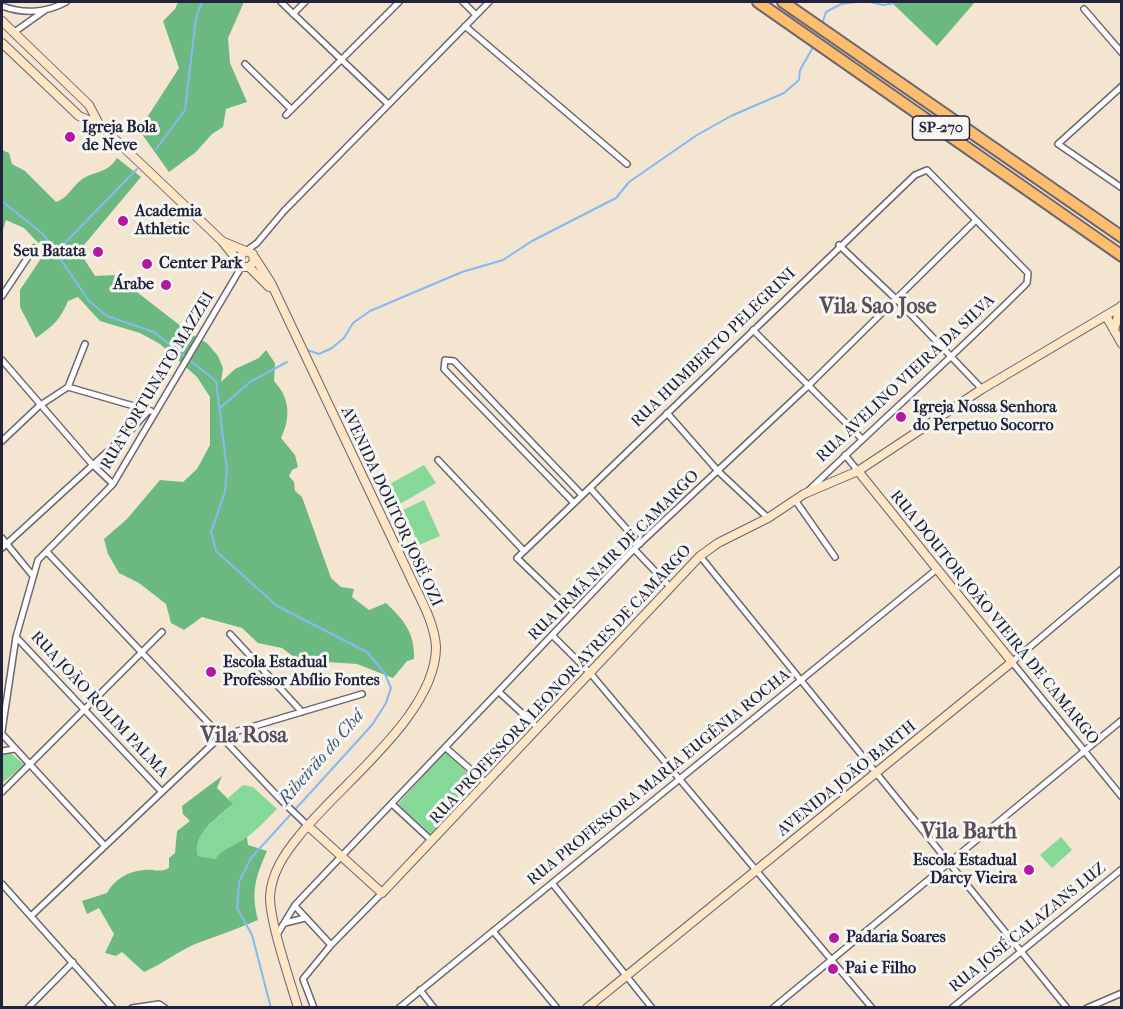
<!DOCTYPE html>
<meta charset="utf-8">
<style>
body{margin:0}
#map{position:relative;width:1123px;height:1009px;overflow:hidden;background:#f4e5d1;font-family:"IM FELL French Canon",serif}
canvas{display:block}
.frame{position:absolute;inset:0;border:3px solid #22223b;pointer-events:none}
</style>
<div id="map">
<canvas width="1123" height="1009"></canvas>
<div class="frame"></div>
</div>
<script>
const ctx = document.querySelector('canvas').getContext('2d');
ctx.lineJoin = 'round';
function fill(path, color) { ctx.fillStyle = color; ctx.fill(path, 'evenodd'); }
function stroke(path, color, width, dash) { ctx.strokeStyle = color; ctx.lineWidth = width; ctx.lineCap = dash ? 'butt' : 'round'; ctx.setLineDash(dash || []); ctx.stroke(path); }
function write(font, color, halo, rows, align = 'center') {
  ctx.font = font + ' "IM FELL French Canon",serif'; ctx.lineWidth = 6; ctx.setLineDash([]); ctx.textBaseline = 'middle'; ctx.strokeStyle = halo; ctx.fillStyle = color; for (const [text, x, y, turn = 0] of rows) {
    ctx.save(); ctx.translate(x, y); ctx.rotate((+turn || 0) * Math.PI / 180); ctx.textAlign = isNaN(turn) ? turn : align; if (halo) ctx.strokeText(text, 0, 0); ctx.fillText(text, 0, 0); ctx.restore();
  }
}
fill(new Path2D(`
 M 424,465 L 436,483 L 400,504 L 390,484 Z
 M 424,500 L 440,536 L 419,545 L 403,510 Z
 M 5,752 L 9,752 L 25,765 L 2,783 L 2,757 Z
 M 445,752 L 479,783 L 432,835 L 398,804 Z
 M 243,785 L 253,787 L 277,809 C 265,821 253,834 239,843 C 229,850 223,849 215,859 L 198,856 C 191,835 219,817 232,805 L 228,798 Z
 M 1061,837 L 1072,850 L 1052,868 L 1040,855 Z`), '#86d899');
fill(new Path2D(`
 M 178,2 L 244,2 L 228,38 L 230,63 L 247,102 L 226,109 L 223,127 L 212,134 L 196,152 L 169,172 L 139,130 L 179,68 L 163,21 L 175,9 Z
 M 891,2 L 975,2 L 937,46 Z
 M 2,150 L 9,153 L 12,164 L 25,171 L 56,202 C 68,198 71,188 81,180 C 94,170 106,175 117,158 L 141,177 L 79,251 L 95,276 L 115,275 L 191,334 L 207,343 L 218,356 L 223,368 L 221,382 L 235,369 L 259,358 L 266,350 L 275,363 L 274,381 C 290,398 291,417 281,438 L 295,455 L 298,467 L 292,470 L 289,476 L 294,482 L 295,491 L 302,497 L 331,578 L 341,587 L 354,589 L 352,597 L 369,610 L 386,603 C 404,620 415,633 414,659 L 407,661 L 393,678 L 357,664 L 298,660 L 282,648 L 258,643 L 242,628 L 202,617 L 184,630 L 171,623 L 166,604 L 139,583 L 119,573 L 108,554 L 104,539 L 127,519 L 160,480 L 183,482 L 197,469 L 210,445 L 210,397 L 197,377 L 160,344 L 140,333 L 100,321 L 78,297 L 68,301 C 61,319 52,327 36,338 L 20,307 L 20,290 L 46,251 L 24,228 L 6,220 L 2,233 Z
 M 222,776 L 217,788 L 233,804 C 219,816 191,835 198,856 L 215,859 C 224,847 236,846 247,837 L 248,845 L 267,851 C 255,878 251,892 258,920 C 237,929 216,936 195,944 C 177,952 162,964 144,972 L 122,952 L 116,956 L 105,953 L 114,934 L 99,908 L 87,914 L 82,901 L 107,893 C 114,880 128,871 144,870 C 153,869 160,873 169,868 L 169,858 L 175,853 L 177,831 L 190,821 L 183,814 L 182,806 Z`), '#6cb881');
stroke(new Path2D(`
 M 870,2 L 883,5 L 900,2
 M 823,21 L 826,12 L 841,4 L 857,2
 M 156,149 L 185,110 L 196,18 L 202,2
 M 2,201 L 44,235 L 89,301 L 107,316 L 154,332 L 216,381 L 227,470 L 225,492 L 211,532 L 216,551 L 277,606 L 367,652 L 384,672 L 391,688 L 386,703 L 372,725 L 251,858 L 239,882 L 237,908 L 252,935 L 271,1008
 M 57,251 L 137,169
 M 307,350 L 319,354 L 332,348 L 344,338 L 353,323 L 370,311 L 462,272 L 503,260 L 532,241 L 616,198 L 629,182 L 697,135 L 731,116 L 784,93 L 799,80 L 800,70 L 812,49
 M 220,408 L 250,382 L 287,362`), '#84b9f2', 2);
const street = new Path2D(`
 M 281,2 L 388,104
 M 463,2 L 476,15
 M 2,6 C 23,14 46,13 66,2
 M 1084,9 L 1122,53
 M 293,14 L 305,2
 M 465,26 L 627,164
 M 13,33 L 44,11
 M 245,64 L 291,109
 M 1122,86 L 1058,144 L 1122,188
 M 286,115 L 399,2
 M 839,245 L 897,300 L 982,389
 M 246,251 L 257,243 L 284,211 L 489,2
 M 2,296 L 34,248
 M 753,330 L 861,438
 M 2,360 L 92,464 L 113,484
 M 68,387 L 85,344
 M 667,413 L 718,471 L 768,518
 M 2,441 L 39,406 L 68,387 L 151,411
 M 845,455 L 858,471
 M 438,460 L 524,551
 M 590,488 L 640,544
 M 795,500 L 835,557
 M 574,503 L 444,369 L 445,360 L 454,361 L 582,495
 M 2,538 L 33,576
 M 2,548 L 131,430 L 149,410
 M 634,549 L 671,588
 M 47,552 L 281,800 L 307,825
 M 700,556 L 1067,1008
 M 1122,569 L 1012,662 L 1122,797
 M 573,612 L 517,558 L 915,175 L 927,170 L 1028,273 L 1027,283 C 956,354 881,421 808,491
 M 230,634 L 302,712
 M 552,635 L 591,674 L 872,1008
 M 16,637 L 162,792
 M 499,692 L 538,728
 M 2,731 L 16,637 L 38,560 L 113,484 L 242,266
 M 2,734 L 105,846
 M 446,748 L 486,783
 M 2,751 L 15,749
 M 2,792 L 162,632
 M 392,804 L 432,841
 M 552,883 L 652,1008
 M 2,884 L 113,1008
 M 295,906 L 331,945
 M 31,916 L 221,736 L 362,694
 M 285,923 L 305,918
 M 493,931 L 557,1008
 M 278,933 L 295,905 L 634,549 L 808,386 L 976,220
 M 420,990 L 434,1008
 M 28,1008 L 73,962
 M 132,1008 L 159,1004 L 165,1008
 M 314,1008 L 303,979 L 331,945 L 382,893
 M 399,1008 L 937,569
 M 773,1008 L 1122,720
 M 952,1008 L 1122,869
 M 1087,1008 L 1122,993`);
const secondary = new Path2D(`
 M 2,21 L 89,105 L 99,124 L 222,241 L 239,262
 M 2,43 L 79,116 L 98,124
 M 224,242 L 253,254 L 254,262 L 249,267 L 243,267 L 239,262 L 243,252
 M 255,258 L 271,283 L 415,587 C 424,605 435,627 436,647 C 436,715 339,785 299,836 C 285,853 271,873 270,897 C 270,923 290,980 298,1008
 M 249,267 L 269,287
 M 1106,316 L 1122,344
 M 1114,330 L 1121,306
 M 307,825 L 382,893 L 700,556 L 718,543 L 768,518 L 804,494 L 858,471 L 982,389 L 1122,306
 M 587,1008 L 1012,662 L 858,471`);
const highway = new Path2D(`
 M 758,2 L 1122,256
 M 783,2 L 1122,237`);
stroke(street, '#6c6670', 8);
stroke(secondary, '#6c6670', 10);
stroke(highway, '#6c6670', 14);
stroke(street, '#fff', 5);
stroke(secondary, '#fee5c5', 8);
stroke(highway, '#fcbd6f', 10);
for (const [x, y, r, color] of [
 [70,137,6,"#b5179e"],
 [123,221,6,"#b5179e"],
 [98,252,6,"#b5179e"],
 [147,264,6,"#b5179e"],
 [166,285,6,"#b5179e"],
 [901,417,6,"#b5179e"],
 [211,672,6,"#b5179e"],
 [1029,870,6,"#b5179e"],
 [834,938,6,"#b5179e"],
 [833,969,6,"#b5179e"]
]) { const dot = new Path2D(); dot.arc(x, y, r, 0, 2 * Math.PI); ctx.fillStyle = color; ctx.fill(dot); stroke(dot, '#f6f6f2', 2); }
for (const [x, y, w] of [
 [941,128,57]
]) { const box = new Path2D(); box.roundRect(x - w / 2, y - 12, w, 24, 4.5); ctx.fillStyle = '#f6f6f2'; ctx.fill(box); stroke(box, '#22223b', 1.5); }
write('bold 15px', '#22223b', null, [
 ["SP-270",941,128]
]);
write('bold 16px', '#22223b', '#f6f6f2', [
 ["Igreja Bola",82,128],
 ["de Neve",82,146],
 ["Academia",135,212],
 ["Athletic",135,230],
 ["Seu Batata",86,252,"right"],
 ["Center Park",159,264],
 ["Árabe",154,285,"right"],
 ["Igreja Nossa Senhora",913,408],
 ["do Perpetuo Socorro",913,426],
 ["Escola Estadual",223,663],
 ["Professor Abílio Fontes",223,681],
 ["Escola Estadual",1017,861,"right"],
 ["Darcy Vieira",1017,879,"right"],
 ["Padaria Soares",846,938],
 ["Pai e Filho",845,969]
], 'left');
write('16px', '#22223b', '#f6f6f2', [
 ["RUA HUMBERTO PELEGRINI",714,348,-44],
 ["RUA AVELINO VIEIRA DA SILVA",906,379,-43],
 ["RUA FORTUNATO MAZZEI",158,381,-59],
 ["AVENIDA DOUTOR JOSÉ OZI",391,507,65],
 ["RUA IRMÃ NAIR DE CAMARGO",614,556,-45],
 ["RUA DOUTOR JOÃO VIEIRA DE CAMARGO",994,618,51],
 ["RUA PROFESSORA LEONOR AYRES DE CAMARGO",561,685,-47],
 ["RUA JOÃO ROLIM PALMA",99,705,47],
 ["RUA PROFESSORA MARIA EUGÊNIA ROCHA",659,778,-39],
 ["AVENIDA JOÃO BARTH",847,779,-39],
 ["RUA JOSÉ CALAZANS LUZ",1028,928,-39]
]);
write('italic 18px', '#44577b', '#f6f6f2', [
 ["Ribeirão do Chá",322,758,-49]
]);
write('bold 22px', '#5c4d56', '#f6f6f2', [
 ["Vila Sao Jose",878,308],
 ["Vila Rosa",244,737],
 ["Vila Barth",969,833]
]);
</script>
